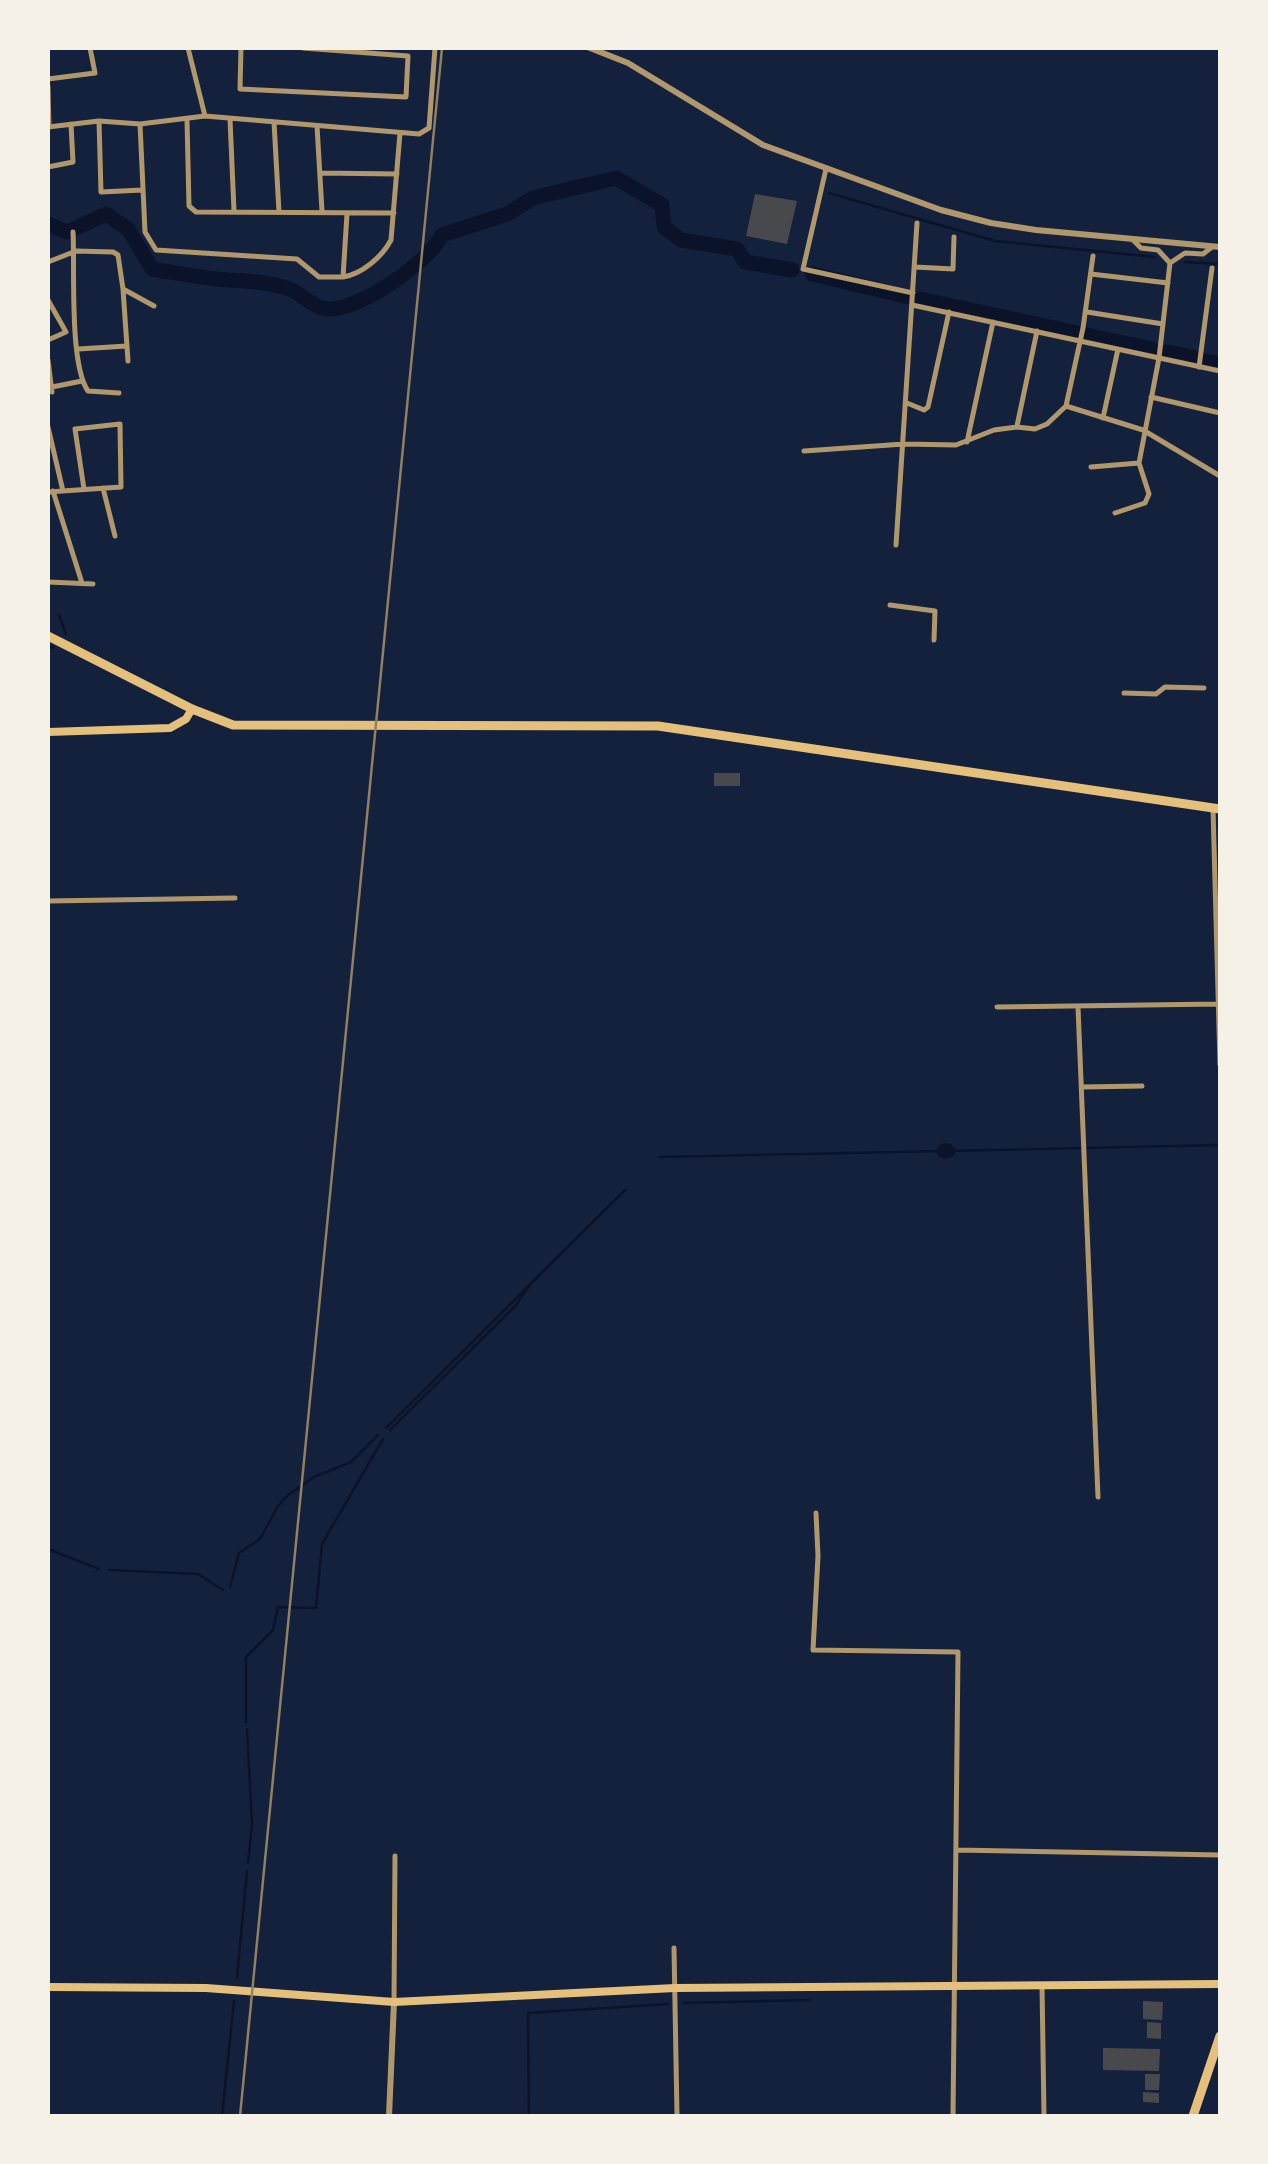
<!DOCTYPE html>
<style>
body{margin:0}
#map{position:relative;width:1268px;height:2164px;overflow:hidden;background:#14213d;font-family:"Fira Sans Condensed",sans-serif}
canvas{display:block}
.frame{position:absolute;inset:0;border:50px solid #f6f1e7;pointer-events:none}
</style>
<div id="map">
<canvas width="1268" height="2164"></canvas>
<div class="frame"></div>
</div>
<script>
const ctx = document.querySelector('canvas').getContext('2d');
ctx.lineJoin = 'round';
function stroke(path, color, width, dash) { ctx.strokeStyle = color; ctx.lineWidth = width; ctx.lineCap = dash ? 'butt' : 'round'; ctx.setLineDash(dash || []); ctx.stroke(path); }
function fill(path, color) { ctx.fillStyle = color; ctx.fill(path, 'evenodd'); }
stroke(new Path2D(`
 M 829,193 L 995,241 L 1155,257
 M 1185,262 L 1220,264
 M 59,615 L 66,634
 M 48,649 L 53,647
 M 948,1151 L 1220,1145
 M 659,1157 L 944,1151
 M 386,1428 L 625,1190
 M 390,1430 L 516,1305 L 529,1286
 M 48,1549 L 99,1569
 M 109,1570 L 198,1574 L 223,1590
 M 230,1587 L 239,1553 L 260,1539 L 278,1506 L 287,1496 L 314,1477 L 351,1462 L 378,1435
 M 246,1722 L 246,1657 L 273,1630 L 278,1607 L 316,1608 L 322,1544 L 383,1439
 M 247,1729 L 252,1824 L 248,1863
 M 237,1978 L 247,1871
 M 683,2003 L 810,2000
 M 222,2116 L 234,2001
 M 529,2116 L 528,2013 L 668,2004`), '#0b132b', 2.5);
stroke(new Path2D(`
 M 48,224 L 67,232 L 106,214 L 128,229 L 152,269 C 177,273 203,278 228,280 C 249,281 269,282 289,289 C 301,293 310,305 322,308 C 353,317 430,261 442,235 L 507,214 L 533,198 L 616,178 L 662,205 L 664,227 L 681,240 L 737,249 L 745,262 L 792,270
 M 812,274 L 909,297
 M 920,299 L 1078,333
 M 1086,335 L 1152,349
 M 1168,352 L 1196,358
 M 1205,361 L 1220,364
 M 944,1151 L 948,1151`), '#0b132b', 15);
fill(new Path2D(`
 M 755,194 L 797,201 L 787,244 L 746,236 Z
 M 714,773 L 740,773 L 740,786 L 714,786 Z
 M 1143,2001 L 1163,2002 L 1162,2020 L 1143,2019 Z
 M 1147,2022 L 1161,2023 L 1161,2039 L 1147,2038 Z
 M 1103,2048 L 1160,2049 L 1159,2071 L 1103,2070 Z
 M 1145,2074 L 1160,2074 L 1159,2090 L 1145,2090 Z
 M 1143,2092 L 1159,2093 L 1159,2103 L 1143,2102 Z`), '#48494c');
stroke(new Path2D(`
 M 188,48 L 205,116
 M 241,48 L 240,89 L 406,97 L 408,56 L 303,48
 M 48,79 L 95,73 L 90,48
 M 48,86 L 49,127
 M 230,119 L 234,211
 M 187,120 L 189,206 L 196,212 L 394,213
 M 99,121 L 101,192 L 142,190
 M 274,122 L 279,212
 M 140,124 L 145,232 L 156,250 L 297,259 L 319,277 L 343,277
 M 317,126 L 322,211
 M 48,127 L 99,121 L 140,124 L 205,116 L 419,134 L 429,128 L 435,48
 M 48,167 L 73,162 L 71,124
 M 826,169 L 803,269 L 913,293
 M 320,173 L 397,174
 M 347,214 L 343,277 C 362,274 382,257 391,240 L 400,133
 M 73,232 C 75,268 69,364 88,391 L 119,393
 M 48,262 L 76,251 L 113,252 L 118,255 L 123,289 L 154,306
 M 1170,263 L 1185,253 L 1203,254 L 1212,247
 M 915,267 L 953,269 L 954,237
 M 1091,274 L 1168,283
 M 123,289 L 128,361
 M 48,300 L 66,332 L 48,340
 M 912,305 L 1220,371
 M 1087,312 L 1163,324
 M 78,349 L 127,346
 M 48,360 L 52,392
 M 1199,367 L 1212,268
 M 52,387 L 82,381
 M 1151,397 L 1220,413
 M 907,403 L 924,410 L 928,407 L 949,312
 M 1066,406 L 1143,430 L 1220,476
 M 1103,418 L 1118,349
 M 1017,426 L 1037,331
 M 48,427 L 63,491
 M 967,442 L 993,322
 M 804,451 L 904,444 L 956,445 L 994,430 L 1017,427 L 1035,429 L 1047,424 L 1066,406 L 1083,328 L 1093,256
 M 1091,467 L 1139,463
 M 103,488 L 115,536
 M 53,491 L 82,583
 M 48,492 L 121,487 L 120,424 L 75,429 L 84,489
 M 1115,513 L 1145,503 L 1149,494 L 1139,463 L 1159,358 L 1170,263 L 1158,250 L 1141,248 L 1132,239
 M 896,545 L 917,223
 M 48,582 L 93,584
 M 890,605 L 935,611 L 934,640
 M 1124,693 L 1156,694 L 1165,687 L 1204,688
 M 1213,808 L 1220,1065
 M 48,901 L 235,898
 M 997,1007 L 1219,1004
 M 1078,1007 L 1098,1497
 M 1082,1087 L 1142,1086
 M 816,1513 L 818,1556 L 813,1650 L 958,1652 L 953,2116
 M 957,1850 L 1220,1855
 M 674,1948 L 677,2116
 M 1042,1985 L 1044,2116
 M 394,2002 L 395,1856`), '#b1986c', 5);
stroke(new Path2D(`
 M 590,48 L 628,63 L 763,145 L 941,210 L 991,223 L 1036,230 L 1220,247
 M 389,2116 L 394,2002`), '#b1986c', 6);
stroke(new Path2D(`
 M 48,732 L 170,728 L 186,719 L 192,709
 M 48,1987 L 206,1988 L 394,2002 L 675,1988 L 1220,1984`), '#e5c07b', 8);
stroke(new Path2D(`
 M 48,636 L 192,709 L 233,725 L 658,726 L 1220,809`), '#e5c07b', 9);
stroke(new Path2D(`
 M 1193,2116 L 1220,2036`), '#e5c07b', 9);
stroke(new Path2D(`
 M 240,2116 L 442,48`), '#918062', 2.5);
</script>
